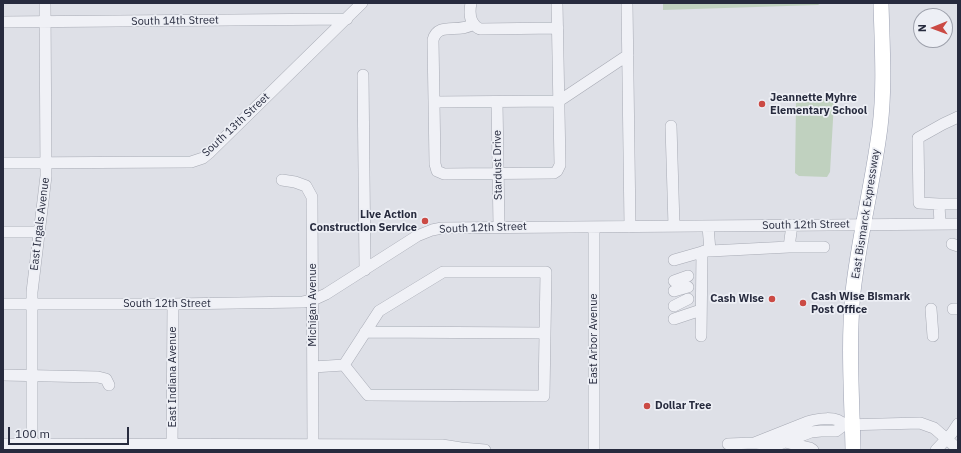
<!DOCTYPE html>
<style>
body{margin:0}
#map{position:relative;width:961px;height:453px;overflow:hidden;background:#dee0e7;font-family:"IBM Plex Sans",sans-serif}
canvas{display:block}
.frame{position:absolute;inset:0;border:4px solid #272b3e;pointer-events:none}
.north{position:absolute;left:913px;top:8px;width:40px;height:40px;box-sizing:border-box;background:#edeff5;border:1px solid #9ea1ac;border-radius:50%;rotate:269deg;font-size:11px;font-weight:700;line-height:16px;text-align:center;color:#272b3e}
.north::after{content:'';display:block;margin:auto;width:14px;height:18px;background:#cb4a44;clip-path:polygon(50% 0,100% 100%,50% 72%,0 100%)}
.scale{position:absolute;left:8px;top:427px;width:121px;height:18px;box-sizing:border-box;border:2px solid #272b3e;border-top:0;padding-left:5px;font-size:12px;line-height:14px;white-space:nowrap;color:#272b3e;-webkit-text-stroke:3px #edeff5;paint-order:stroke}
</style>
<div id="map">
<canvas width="961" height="453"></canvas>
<div class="frame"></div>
<div class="north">N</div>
<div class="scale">100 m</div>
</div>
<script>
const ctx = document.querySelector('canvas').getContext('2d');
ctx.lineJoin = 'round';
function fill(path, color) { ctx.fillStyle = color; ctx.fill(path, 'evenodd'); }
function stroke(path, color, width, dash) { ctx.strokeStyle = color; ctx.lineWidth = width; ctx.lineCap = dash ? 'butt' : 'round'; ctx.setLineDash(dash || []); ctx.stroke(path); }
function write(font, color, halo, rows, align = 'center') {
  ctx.font = font + ' "IBM Plex Sans",sans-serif'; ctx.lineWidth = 3.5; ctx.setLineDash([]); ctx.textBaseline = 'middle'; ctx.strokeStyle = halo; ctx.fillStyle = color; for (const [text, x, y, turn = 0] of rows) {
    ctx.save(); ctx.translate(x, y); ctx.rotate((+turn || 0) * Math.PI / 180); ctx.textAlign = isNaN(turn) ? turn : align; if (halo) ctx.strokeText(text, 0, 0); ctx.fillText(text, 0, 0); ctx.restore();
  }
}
fill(new Path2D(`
 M 663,3 L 821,3 L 818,5 L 663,10 Z
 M 800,99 L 831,99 L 834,102 L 830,172 L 827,177 L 799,176 L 795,173 L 796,104 L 797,100 Z`), '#c0d1bf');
const minor = new Path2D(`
 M 471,3 C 469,13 469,24 480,29 L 558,28
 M 627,3 L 630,227
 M 3,22 L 347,19
 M 473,24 C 459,34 438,21 433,40 L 435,164 L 437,171 L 444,174 L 554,173 L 557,171 L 560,165 L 557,3
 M 363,75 L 365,270
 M 434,102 L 559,101 L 628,55
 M 497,102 L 499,227
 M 671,126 L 674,226
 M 3,163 L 191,162 L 203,158 L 209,153 L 362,3
 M 282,180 L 295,182 L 306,186 L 312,197 L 313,450
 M 939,204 L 958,204
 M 940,224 L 939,204 L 919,203 L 918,138 L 943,124 L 958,117
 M 594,227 L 594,450
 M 3,232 L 39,232
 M 952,244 L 958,246
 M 789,247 L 824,247
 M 704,251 L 710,251 L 708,226
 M 710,251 L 789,247 L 792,225
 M 674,260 L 702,252 L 701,336
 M 674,281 L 688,276
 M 674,291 L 688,287
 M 3,304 L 173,304 L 303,302 L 313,300 L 326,294 L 417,236 L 432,230 L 442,228 L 958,224
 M 674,306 L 688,299
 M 931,309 L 933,336
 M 953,309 L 958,309
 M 674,319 L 701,310
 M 365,332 L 545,333
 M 313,367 L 344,365 L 368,395 L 544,396 L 546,272 L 443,272 L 379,311 L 344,365
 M 3,375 L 98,377 L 106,379 L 109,385
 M 785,442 L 810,448 L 813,450
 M 754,443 L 807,422 C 817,419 837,415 844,425 L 920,423 L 934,428 L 958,449
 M 3,444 L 442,445 L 461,448 L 485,450
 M 728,444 L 754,443 L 777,445 L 811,432 L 821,431 L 836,431 L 844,425
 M 32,450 L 32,292 L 46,176 L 45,3
 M 172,450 L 173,304
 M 936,450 L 952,433 L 958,424`);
const major = new Path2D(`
 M 853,450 C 852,398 848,345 853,292 C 859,237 873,183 880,127 C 885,86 882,44 881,3`);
stroke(minor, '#a7aab4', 12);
stroke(major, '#9da2b3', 16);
stroke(minor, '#f0f1f6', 11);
stroke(major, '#fff', 15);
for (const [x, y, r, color] of [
 [762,104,4,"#cb4a44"],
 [425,221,4,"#cb4a44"],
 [772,299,4,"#cb4a44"],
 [803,303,4,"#cb4a44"],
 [647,406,4,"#cb4a44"]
]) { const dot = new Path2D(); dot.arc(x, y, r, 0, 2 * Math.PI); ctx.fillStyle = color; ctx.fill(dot); stroke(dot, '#edeff5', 1.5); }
write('11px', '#272b3e', '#edeff5', [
 ["South 14th Street",175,21,-1],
 ["South 13th Street",236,125,-43],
 ["Stardust Drive",498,165,-91],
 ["East Bismarck Expressway",866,214,-81],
 ["East Ingals Avenue",40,224,-83],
 ["South 12th Street",806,225,-1],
 ["South 12th Street",483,228,-2],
 ["South 12th Street",167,304],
 ["Michigan Avenue",313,305,-90],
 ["East Arbor Avenue",594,339,-90],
 ["East Indiana Avenue",173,377,-90]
]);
write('bold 11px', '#272b3e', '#edeff5', [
 ["Jeannette Myhre",770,98],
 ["Elementary School",770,111],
 ["Live Action",417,215,"right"],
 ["Construction Service",417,228,"right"],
 ["Cash Wise Bismark",811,297],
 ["Post Office",811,310],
 ["Cash Wise",764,299,"right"],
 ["Dollar Tree",655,406]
], 'left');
</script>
